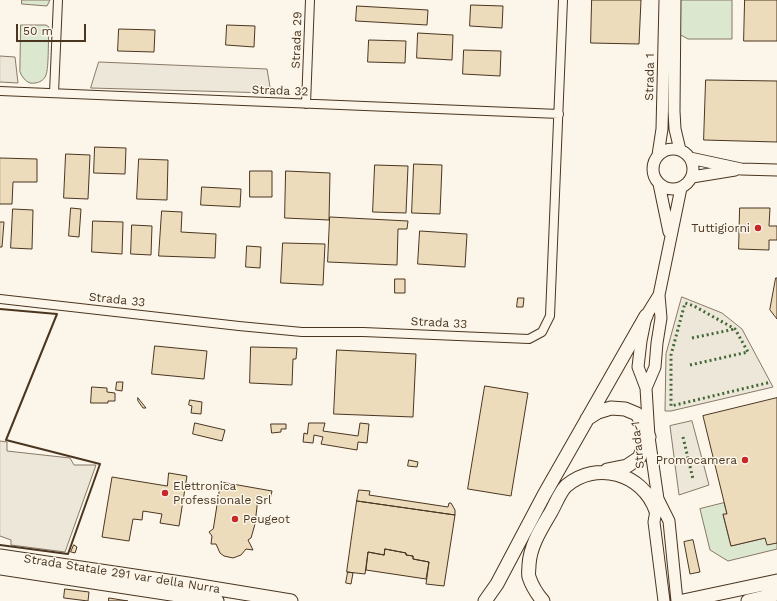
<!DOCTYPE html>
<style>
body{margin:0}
#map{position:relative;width:777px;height:601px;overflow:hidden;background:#fbf6e9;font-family:"Work Sans",sans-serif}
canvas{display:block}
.scale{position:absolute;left:16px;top:24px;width:70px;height:18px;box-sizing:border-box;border:2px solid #4a3520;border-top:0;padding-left:5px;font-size:12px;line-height:14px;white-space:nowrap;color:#4a3520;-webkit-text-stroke:3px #fbf6e9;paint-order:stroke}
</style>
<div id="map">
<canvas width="777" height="601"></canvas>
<div class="scale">50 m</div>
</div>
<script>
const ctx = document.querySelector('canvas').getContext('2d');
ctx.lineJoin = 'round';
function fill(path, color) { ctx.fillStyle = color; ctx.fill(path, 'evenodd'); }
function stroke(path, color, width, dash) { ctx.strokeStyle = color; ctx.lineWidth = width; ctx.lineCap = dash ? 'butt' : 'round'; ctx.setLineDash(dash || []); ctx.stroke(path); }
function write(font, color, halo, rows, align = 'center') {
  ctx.font = font + ' "Work Sans",sans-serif'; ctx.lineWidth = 3; ctx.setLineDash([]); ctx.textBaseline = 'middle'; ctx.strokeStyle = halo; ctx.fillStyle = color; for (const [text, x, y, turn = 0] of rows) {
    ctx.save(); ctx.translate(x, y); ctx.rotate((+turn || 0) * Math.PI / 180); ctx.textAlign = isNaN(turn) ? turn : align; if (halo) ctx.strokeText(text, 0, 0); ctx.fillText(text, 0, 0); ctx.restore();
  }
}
const green = new Path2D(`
 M 22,0 L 50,0 L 47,6 L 22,4 Z
 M 680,0 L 732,0 L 732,39 L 688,39 L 679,34 Z
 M 21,25 L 46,25 L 49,27 C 48,38 49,67 46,75 C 44,81 37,84 30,83 C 25,81 22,77 20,72 Z
 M 724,503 L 727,514 L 723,515 L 731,546 L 765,538 L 777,543 L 777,549 L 728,561 L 710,550 L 700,509 Z`);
fill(green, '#dce7d0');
stroke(green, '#887966', 1);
const parking = new Path2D(`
 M 0,56 L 15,57 L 18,83 L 0,82 Z
 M 99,62 L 267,69 L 271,93 L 91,88 Z
 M 682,297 L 722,313 L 742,329 L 773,387 L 671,411 L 665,411 L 666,354 Z
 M 692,421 L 709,485 L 679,495 L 670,426 Z
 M 0,441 L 7,442 L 7,451 L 70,458 L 74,465 L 96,465 L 65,552 L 11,545 L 11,540 L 0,536 Z`);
fill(parking, '#ede7d9');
stroke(parking, '#887966', 1);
const building = new Path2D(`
 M 592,0 L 641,0 L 639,44 L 591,43 Z
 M 745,0 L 777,0 L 777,41 L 744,41 Z
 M 471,5 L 503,6 L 502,28 L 470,26 Z
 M 357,6 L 428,10 L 427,25 L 356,21 Z
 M 227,25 L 255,26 L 254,47 L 226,45 Z
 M 119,29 L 155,30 L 154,52 L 118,51 Z
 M 418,33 L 453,35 L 452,60 L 417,58 Z
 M 369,40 L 406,41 L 405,63 L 368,62 Z
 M 464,50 L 501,51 L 500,76 L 463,74 Z
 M 706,80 L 777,81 L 777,142 L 704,140 Z
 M 95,147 L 126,148 L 125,174 L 94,173 Z
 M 66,154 L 90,155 L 88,199 L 64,198 Z
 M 0,158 L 37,159 L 37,182 L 13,182 L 12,204 L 0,204 Z
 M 139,159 L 168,160 L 167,200 L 137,199 Z
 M 414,164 L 442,165 L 440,214 L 412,213 Z
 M 375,165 L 408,166 L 406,213 L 373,212 Z
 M 250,171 L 272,171 L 272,197 L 250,197 Z
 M 286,171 L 330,173 L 329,220 L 285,218 Z
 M 202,187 L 241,189 L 240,207 L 201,205 Z
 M 71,208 L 81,209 L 79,237 L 69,236 Z
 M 740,208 L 770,208 L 769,226 L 777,226 L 777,240 L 769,240 L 769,250 L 739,249 Z
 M 13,209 L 33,210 L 32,249 L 11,248 Z
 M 162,211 L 182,212 L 181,232 L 216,234 L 215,258 L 159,256 Z
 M 330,217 L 408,221 L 407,229 L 398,229 L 397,265 L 328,262 Z
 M 93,221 L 123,222 L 122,254 L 92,252 Z
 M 0,222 L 4,222 L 2,247 L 0,247 Z
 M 132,225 L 152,226 L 151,255 L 131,254 Z
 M 420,231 L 467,234 L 465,267 L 418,264 Z
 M 283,243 L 325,244 L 323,285 L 281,283 Z
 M 247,246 L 261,247 L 260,268 L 246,267 Z
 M 776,278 L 777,278 L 777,319 L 770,310 Z
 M 395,279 L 405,279 L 405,293 L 395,293 Z
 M 518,298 L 524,298 L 523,307 L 517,307 Z
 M 155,346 L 207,351 L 204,379 L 152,374 Z
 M 251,347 L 297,348 L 296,359 L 293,359 L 292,385 L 250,383 Z
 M 337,350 L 416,354 L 413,417 L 334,414 Z
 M 117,382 L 123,382 L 122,391 L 116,390 Z
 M 485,386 L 528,393 L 511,496 L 468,489 Z
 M 92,387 L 107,388 L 107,392 L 115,393 L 115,401 L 108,401 L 108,403 L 91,403 Z
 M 138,398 L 146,408 L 143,408 L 138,401 Z
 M 777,398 L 777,543 L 767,545 L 765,538 L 731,546 L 723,514 L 727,514 L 703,416 Z
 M 190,400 L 202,402 L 201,414 L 191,413 L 192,406 L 189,405 Z
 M 195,423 L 225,430 L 222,441 L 193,434 Z
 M 309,423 L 325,423 L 323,431 L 358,436 L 360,423 L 369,424 L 367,443 L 358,442 L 357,450 L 321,444 L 323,437 L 314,435 L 313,443 L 303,442 L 304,433 L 307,434 Z
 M 271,424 L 286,424 L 286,429 L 281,429 L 281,432 L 272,433 Z
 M 409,460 L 418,462 L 417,467 L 408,466 Z
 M 169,473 L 187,476 L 179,526 L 160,523 L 162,514 L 143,511 L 142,520 L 133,519 L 129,541 L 102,537 L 112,477 L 167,486 Z
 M 221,482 L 272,491 L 270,500 L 258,498 L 255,524 L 251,538 L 248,540 L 253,550 L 246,549 L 241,555 L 233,558 L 224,556 L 220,553 L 216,544 L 211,544 L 212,536 L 209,532 L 213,529 Z
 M 359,490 L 370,491 L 369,495 L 448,507 L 449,503 L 451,503 L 455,510 L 455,515 L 357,501 Z
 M 357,501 L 455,515 L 444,586 L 426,584 L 429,562 L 413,559 L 413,556 L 406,555 L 406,553 L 385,549 L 384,555 L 368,552 L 365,574 L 347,572 Z
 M 693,540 L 700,572 L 690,574 L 684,542 Z
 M 74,545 L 77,547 L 75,553 L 71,552 Z
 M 385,549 L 406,553 L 406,555 L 413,556 L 413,559 L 429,562 L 426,579 L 366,570 L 368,552 L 384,555 Z
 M 348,572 L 353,573 L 351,584 L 346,583 Z
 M 65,589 L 89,592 L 88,601 L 64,598 Z
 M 109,598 L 128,601 L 109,601 Z`);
fill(building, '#ecdcbc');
stroke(building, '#4a3520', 1);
const minor = new Path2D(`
 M 0,91 L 559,114
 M 54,93 L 58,0
 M 306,104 L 310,0
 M 0,299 L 239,326 L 302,332 L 363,332 L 529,339 L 542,332 L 550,316 L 563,0`);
const tertiary = new Path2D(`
 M 675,0 L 674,111 L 675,129 L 680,150
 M653 169a20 20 0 1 1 40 0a20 20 0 1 1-40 0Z
 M 658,155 L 662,129 L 665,0
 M 690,158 L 741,169 L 777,170
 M 692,177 L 735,170
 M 659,184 L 669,232
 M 659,295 L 646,316 L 641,341 L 638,367 L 646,388 L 649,437 L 658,499 L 654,522 L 664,601
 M 646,388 L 655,367 L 657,343 L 661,318 L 659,295 L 681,188
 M 658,499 L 669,521 L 677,601`);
const primary = new Path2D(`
 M 587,419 L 598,412 L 611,408 L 625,409 L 637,414 L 649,437 L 639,458 L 627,466 L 607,470
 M 0,556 L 188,584 L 291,601
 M 0,568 L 217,601
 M 485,601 L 497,584 L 544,495 L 646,316
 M 543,601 C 537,594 532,586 529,577 C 528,574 529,569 529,565 C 530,546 541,529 551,512 C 555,505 560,492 566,486 C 596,460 643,473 656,511
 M 683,601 L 777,581
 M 748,601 L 777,594`);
stroke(minor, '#4a3520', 10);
stroke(tertiary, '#4a3520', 13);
stroke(primary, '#4a3520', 15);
stroke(minor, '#fbf6e9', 8);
stroke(tertiary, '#fbf6e9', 11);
stroke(primary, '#fbf6e9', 13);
stroke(new Path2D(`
 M 692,338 L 735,329
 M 690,365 L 748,352 L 735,329 L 694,306 L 685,303 L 671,355 L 671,406 L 771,382
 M 683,437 L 693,479`), '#436837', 3, [2, 3]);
stroke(new Path2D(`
 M 0,309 L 57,314 L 6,440 L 100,464 L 68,554 L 0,545`), '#4a3520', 2);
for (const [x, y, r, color] of [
 [758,228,4,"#c62828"],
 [745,460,4,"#c62828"],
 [165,493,4,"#c62828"],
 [235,519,4,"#c62828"]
]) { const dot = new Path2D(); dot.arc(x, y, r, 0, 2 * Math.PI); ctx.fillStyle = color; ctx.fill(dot); stroke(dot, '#fbf6e9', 1.5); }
write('12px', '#4a3520', '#fbf6e9', [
 ["Strada 29",297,40,-88],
 ["Strada 1",650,77,-89],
 ["Strada 32",280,91,2],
 ["Strada 33",117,300,6],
 ["Strada 33",439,323,3],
 ["Strada 1",638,445,-96],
 ["Strada Statale 291 var della Nurra",122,574,9]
]);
write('12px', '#4a3520', '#fbf6e9', [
 ["Tuttigiorni",750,228],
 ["Promocamera",737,460],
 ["Elettronica",173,486,"left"],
 ["Professionale Srl",173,500,"left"],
 ["Peugeot",243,519,"left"]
], 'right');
</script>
